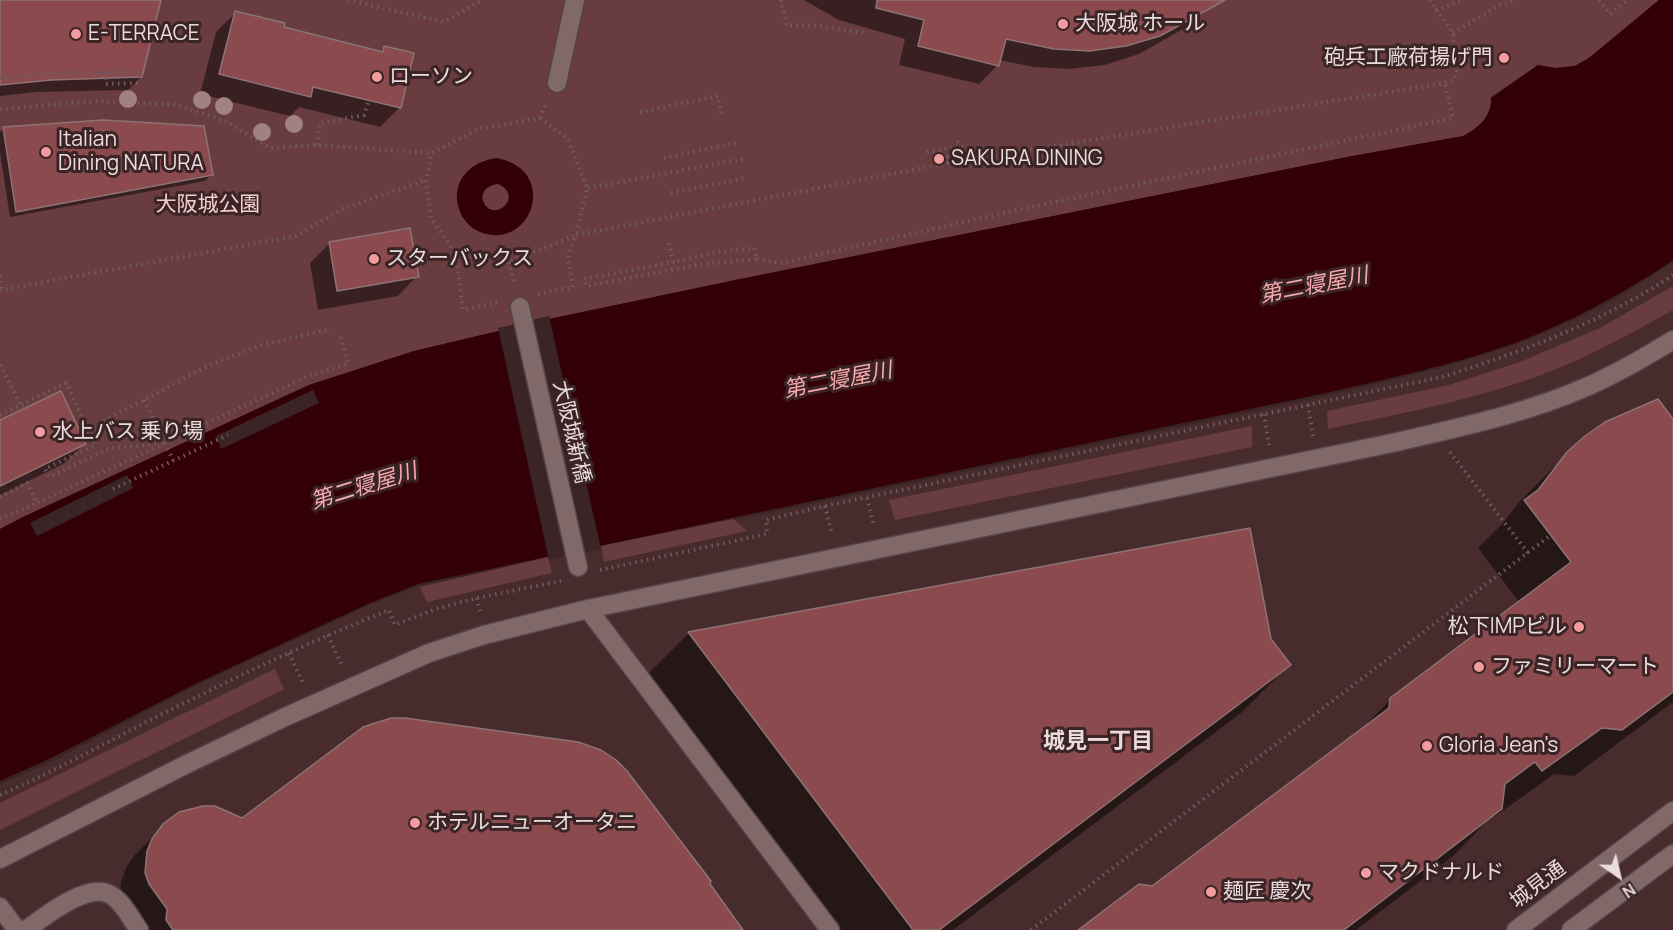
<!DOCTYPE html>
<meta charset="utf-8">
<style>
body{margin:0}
#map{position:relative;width:1673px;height:930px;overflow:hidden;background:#3a2425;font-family:Manrope,sans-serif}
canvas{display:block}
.north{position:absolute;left:1589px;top:846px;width:60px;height:60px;-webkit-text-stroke:4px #3a2425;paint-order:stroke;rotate:146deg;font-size:16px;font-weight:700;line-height:24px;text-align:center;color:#eadbdc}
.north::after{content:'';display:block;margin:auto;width:21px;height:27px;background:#eadbdc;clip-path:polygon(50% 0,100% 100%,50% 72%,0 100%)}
</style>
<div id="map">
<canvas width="1673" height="930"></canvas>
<div class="north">N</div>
</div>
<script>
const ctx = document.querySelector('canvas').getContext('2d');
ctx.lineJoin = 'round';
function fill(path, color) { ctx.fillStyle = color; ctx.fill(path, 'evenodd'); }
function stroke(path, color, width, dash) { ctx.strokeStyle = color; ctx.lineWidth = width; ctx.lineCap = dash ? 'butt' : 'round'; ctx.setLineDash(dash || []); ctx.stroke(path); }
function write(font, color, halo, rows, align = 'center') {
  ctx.font = font + ' Manrope,"Noto Sans JP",sans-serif'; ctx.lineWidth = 6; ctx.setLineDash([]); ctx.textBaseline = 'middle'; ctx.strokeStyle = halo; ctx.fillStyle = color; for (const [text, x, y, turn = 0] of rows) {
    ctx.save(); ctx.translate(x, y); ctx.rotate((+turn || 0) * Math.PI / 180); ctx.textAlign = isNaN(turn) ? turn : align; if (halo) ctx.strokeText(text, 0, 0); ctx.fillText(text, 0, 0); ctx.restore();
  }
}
fill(new Path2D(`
 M 1673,262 L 1673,930 L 0,930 L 0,784 L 51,762 L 195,686 L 371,604 L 418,586 L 1326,396 L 1441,368 L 1514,345 L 1572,321 L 1620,296 Z`), '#482b2c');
fill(new Path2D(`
 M 0,0 L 1659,0 L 1589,58 L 1575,66 L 1555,68 L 1538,65 L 1491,97 C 1492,116 1479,128 1463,136 L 1347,157 L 740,279 L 549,319 L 414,351 L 309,385 L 23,517 L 0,529 Z
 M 1673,286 L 1673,310 C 1625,337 1576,364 1524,381 C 1460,403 1393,415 1328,429 L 1327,411 L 1449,385 L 1520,362 L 1600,328 Z
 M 1252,426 L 1252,447 L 895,520 L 889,500 Z
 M 733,519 L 747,531 L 604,562 L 601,546 Z
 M 548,557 L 552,573 L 427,602 L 420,587 Z
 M 275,669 L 284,689 L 0,830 L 0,803 Z`), '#693d40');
fill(new Path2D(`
 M 1659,0 L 1673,0 L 1673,260 C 1624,293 1571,322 1515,343 C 1454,365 1389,378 1326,393 L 418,584 L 370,603 L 195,684 L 49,759 L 0,781 L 0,529 L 23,517 L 309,385 L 414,351 L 549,319 L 740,279 L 1347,157 L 1463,136 C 1479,128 1492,116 1491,98 L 1538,65 L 1555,68 L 1575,66 L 1589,58 Z
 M 497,158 C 560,170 532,252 480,232 C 470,228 462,219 459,209 C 450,181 471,161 497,158 ZM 498,184 C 525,196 494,223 484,203 C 479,192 488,185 498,184 Z`), '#330007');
fill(new Path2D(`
 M 549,316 L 601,549 L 549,560 L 498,328 Z
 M 313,390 L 319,403 L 221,449 L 216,436 Z
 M 127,475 L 133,488 L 37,536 L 30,523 Z`), '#3a2425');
fill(new Path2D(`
 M 0,0 L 160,0 L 141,77 L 128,90 L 37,92 L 0,96 Z
 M 804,0 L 1214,0 L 1185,28 L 1139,54 L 1105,65 L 1069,69 L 1034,67 L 999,60 L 998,65 L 979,84 L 899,65 L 905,39 L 839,20 Z
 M 235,13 L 282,29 L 380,52 L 385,48 L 400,107 L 380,127 L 299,107 L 290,116 L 200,94 L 216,32 Z
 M 4,129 L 212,174 L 205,181 L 10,217 L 0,152 L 0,132 Z
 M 330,243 L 417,276 L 398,296 L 318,310 L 310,263 Z
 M 1673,421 L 1673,702 L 1574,776 L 1554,774 L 1494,817 L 1493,815 L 1453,856 L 1356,930 L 1080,930 L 1152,888 L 1355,736 L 1391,699 L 1520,603 L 1478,548 L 1504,522 L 1520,501 L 1568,453 Z
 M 0,422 L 84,444 L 65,463 L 0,495 Z
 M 1249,530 L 1270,640 L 1289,665 L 1241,713 L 953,930 L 828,930 L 641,681 L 689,633 Z
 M 242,820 L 709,885 L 740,930 L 139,930 L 120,899 L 121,882 L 127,866 L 134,856 L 160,830 Z`), '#0007');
const building = new Path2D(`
 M 0,0 L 161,0 L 142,77 L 51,80 L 0,85 Z
 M 877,0 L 1225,0 L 1160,36 L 1126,46 L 1089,51 L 1073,50 L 1054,49 L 1006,39 L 999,66 L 918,46 L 924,20 L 876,8 Z
 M 235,11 L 285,23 L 284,27 L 383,52 L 384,46 L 414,53 L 401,108 L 313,87 L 311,97 L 219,74 Z
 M 103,120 L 204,126 L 213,175 L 16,212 L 3,127 Z
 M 410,228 L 419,277 L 337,291 L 329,242 Z
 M 61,391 L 86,444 L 0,486 L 0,420 Z
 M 1658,399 L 1673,419 L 1673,692 L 1622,730 L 1602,728 L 1542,771 L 1535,762 L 1505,784 L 1502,809 L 1344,930 L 1078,930 L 1139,884 L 1152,886 L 1389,708 L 1390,698 L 1571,562 L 1524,500 L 1538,490 L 1567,452 L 1585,436 L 1605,422 Z
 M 1250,528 L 1271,639 L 1291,665 L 939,930 L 913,930 L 688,632 Z
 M 391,718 L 405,718 L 578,742 L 601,750 L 616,760 L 627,771 L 711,881 L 710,884 L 743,930 L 173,930 L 166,920 L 167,909 L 149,884 L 145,873 L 147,851 L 152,839 L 163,824 L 179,812 L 203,806 L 215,806 L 242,818 L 363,727 Z`);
fill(building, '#8a4a4e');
stroke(building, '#8d7374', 1.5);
const minor = new Path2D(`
 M 557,83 L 575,0
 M 520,307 L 578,567
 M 588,609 L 830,930
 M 0,859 L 183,766 L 285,717 L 429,653 L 484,635 L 588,609 L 1397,442 C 1460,427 1524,414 1584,388 C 1615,375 1644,358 1673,340
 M 0,907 L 17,930
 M 26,930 C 44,917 86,883 109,894 C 122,900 131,919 139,930
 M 1516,930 L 1673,811
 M 1571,930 L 1673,854`);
stroke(minor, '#554344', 21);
stroke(new Path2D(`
 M 348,0 L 444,22 L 482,0
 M 781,0 L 787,26 C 815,22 840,31 868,33
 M 1430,0 L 1437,10
 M 1599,0 L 1610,14 L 1627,0
 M 1453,33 L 1500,5 L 1515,0
 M 106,72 L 106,84 L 142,83
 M 0,78 L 53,73 L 141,72
 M 0,109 L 97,101 L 178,105 L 225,121 L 270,148 L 317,145 L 432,153
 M 640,112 L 718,96 L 722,116
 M 540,118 L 568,139 L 587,188 L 576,235 L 509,262 L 456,254 L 431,218 L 426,180 L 432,153 L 478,129 Z
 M 540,118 L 547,102
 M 317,145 L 320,123 L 364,115 L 368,103
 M 927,152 L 962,146
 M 664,158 L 740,142
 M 948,163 L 947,157 L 964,153 L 962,146 L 957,141
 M 588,188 L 743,159
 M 671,193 L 746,178
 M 669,243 L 673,262 L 584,279 L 586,286 L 704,264 L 757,259 L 754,248 L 718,252 L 673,262
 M 456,254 L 463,310 L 499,302
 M 757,259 L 781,263 L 1045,204 L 1453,118 L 1445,83
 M 509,262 L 515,285
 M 0,275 L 2,290
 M 0,290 L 296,236 L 342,209 L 426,180
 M 538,294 L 573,287 L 568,256 L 576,235 L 948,163 L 1445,83 L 1454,80 L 1457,70 L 1453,33 L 1437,10 L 1463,0
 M 0,365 L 23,409
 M 144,400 L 173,460
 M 1308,405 L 1313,436
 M 1264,414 L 1269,445
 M 0,415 L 66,383 L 95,445 L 45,469 L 49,477 L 108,449 L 161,443
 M 88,429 L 208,366 L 258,346 L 331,329
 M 1450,452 L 1528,553
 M 113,489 L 228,435
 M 0,497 L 27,483 L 37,503 L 308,376 L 348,364 L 340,335
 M 867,498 L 874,526
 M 825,506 L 832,535
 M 0,519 L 37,503
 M 600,570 L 767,534 L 766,520 L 825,506 L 1446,376 C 1525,350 1603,322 1673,275
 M 477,598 L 480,611
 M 328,635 L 341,664
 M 289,653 L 303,683
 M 0,795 C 69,765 133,727 201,695 C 262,664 325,636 389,610 L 395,625 L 436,609 L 477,598 L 561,581
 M 1031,930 L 1551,535`), '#705c5d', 4, [1.5, 4.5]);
stroke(minor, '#826969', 18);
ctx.fillStyle = '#a18182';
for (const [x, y] of [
 [128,99],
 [202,100],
 [224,106],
 [294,124],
 [262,132]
]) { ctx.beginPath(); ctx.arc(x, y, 9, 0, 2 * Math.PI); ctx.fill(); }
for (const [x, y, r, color] of [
 [1063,24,6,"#f49b9f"],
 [76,34,6,"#f49b9f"],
 [1504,58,6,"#f49b9f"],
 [377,77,6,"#f49b9f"],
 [46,152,6,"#f49b9f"],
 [939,159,6,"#f49b9f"],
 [374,259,6,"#f49b9f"],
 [40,432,6,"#f49b9f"],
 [1579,627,6,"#f49b9f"],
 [1479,667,6,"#f49b9f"],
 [1427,746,6,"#f49b9f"],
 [415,823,6,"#f49b9f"],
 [1366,873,6,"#f49b9f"],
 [1211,892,6,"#f49b9f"]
]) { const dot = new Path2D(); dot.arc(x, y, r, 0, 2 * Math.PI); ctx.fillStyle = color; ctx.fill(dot); stroke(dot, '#3a2425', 2); }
write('21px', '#eadbdc', '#3a2425', [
 ["大阪城 ホール",1075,24],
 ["E-TERRACE",88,34],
 ["砲兵工廠荷揚げ門",1492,58,"right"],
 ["ローソン",389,77],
 ["Italian",58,140],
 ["Dining NATURA",58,164],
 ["SAKURA DINING",951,159],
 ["スターバックス",386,259],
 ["水上バス 乗り場",52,432],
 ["松下IMPビル",1567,627,"right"],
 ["ファミリーマート",1491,667],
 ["Gloria Jean's",1439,746],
 ["ホテルニューオータニ",427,823],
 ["マクドナルド",1378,873],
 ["麺匠 慶次",1223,892]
], 'left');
write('21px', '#f6cdce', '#3a2425', [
 ["大阪城公園",208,205]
]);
write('21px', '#eadbdc', '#3a2425', [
 ["大阪城新橋",571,432,77],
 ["城見通",1538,885,-37]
]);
write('italic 22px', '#f8a9ad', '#3a2425', [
 ["第二寝屋川",1314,286,-11],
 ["第二寝屋川",838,381,-11],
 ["第二寝屋川",364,487,-17]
]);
write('bold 22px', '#eadbdc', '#3a2425', [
 ["城見一丁目",1098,742]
]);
</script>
